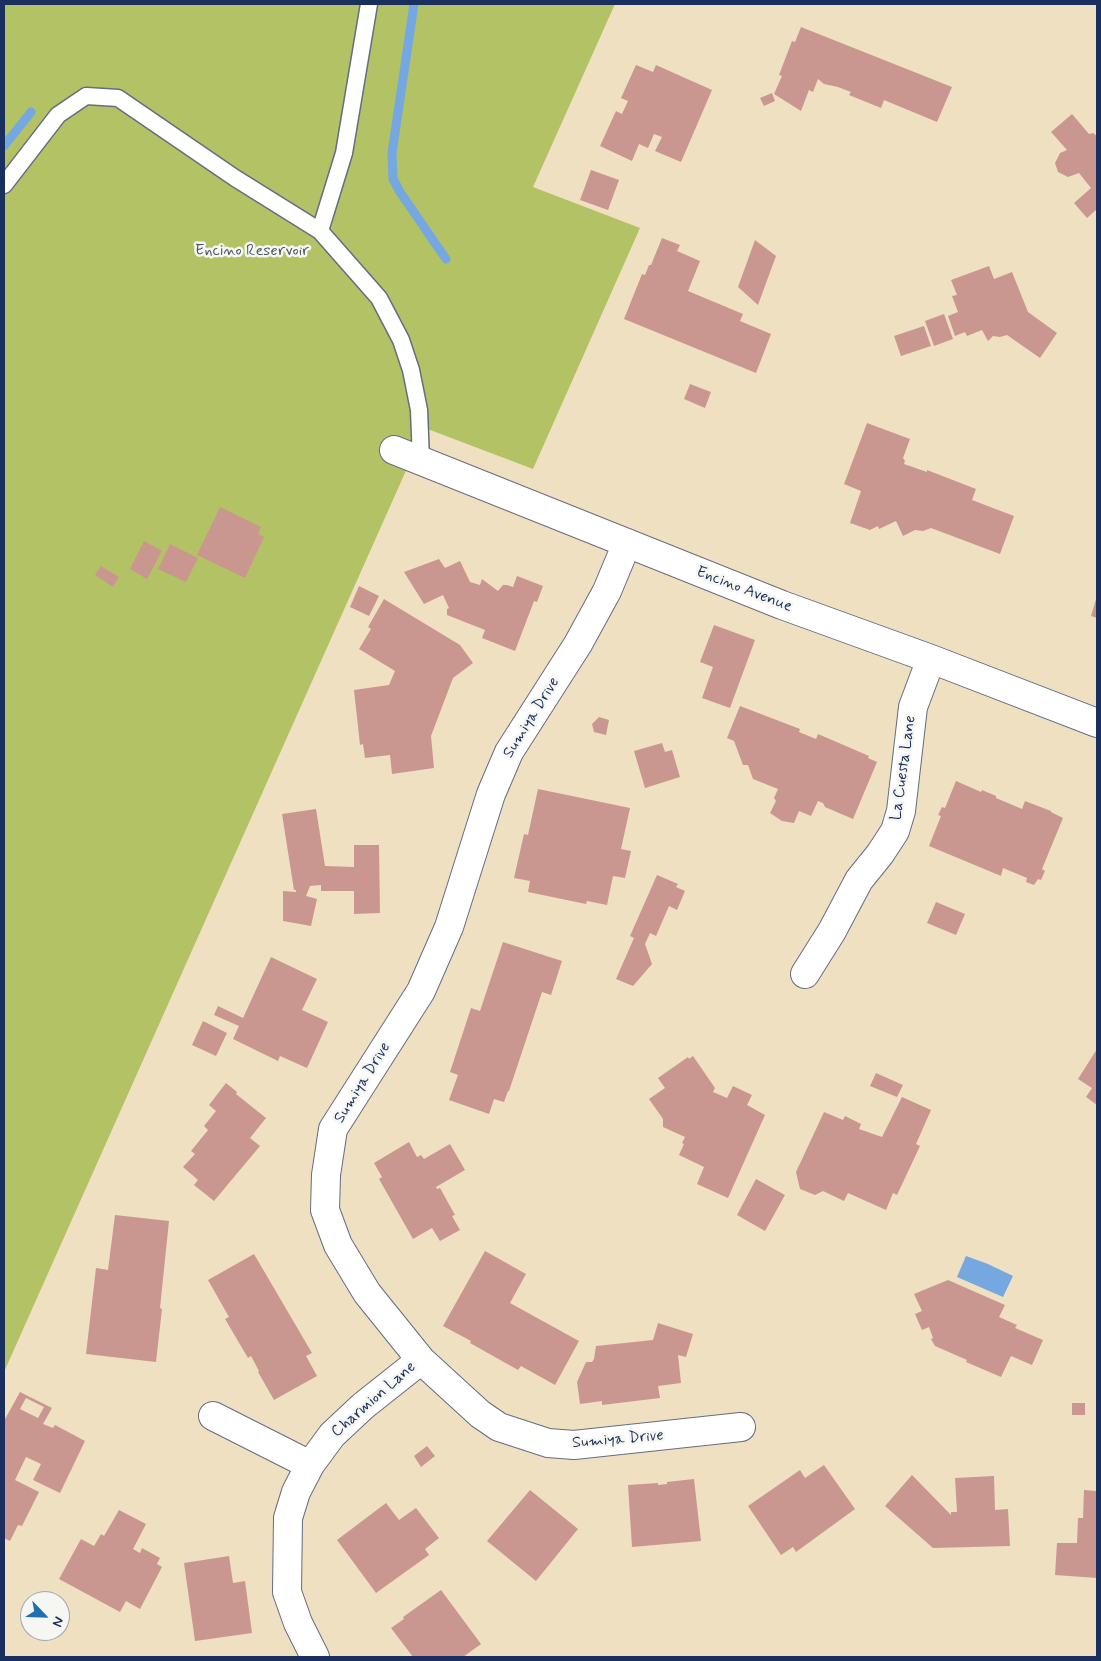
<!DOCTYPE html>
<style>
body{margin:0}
#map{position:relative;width:1101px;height:1661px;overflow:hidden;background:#efe0c2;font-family:Mynerve,sans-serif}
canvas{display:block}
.frame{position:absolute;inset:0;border:5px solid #1b2f5e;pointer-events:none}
.north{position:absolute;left:20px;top:1591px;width:50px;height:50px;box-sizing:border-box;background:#f6f6f2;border:1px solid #9ea6b7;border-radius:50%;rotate:114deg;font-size:14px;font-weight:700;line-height:20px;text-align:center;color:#1b2f5e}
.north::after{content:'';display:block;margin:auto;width:18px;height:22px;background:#1f6fb2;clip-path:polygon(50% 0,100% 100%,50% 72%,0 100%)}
</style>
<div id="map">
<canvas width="1101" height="1661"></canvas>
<div class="frame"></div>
<div class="north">N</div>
</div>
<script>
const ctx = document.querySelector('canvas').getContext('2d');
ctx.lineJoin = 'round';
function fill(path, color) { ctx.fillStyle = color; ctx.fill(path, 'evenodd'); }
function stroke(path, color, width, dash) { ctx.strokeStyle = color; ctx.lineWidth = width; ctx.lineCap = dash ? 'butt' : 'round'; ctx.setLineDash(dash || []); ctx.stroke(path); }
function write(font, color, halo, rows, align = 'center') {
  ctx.font = font + ' Mynerve,sans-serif'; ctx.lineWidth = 5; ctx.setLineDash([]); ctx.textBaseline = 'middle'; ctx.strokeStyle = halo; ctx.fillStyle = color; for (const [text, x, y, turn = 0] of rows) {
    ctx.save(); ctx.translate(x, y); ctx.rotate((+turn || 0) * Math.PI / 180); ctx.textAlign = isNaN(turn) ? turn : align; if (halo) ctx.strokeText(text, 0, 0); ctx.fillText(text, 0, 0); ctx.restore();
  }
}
fill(new Path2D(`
 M 4,4 L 615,4 L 533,187 L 640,228 L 533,469 L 425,428 L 4,1372 Z`), '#b3c265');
fill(new Path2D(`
 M 966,1256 L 988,1264 L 1013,1276 L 1003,1297 L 957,1277 Z`), '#75a8e1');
stroke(new Path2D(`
 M 414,4 L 392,153 L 393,179 L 400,192 L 446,259
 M 4,146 L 31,112`), '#75a8e1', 9);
fill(new Path2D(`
 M 801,27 L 952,87 L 937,122 L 884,100 L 881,108 L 849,95 L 851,92 L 838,87 L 824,84 L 818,79 L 813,92 L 809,90 L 801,111 L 774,94 L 782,76 L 779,75 L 792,41 L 795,42 Z
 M 636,65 L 653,72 L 656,65 L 712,90 L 681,162 L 655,151 L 662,137 L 654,134 L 648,148 L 639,144 L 632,161 L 600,146 L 616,111 L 622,114 L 628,101 L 621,98 Z
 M 772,93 L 775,101 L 764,106 L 760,98 Z
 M 1072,114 L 1089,134 L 1093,133 L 1097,136 L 1097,209 L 1087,218 L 1074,203 L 1091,188 L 1079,173 L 1068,177 L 1058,172 L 1055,163 L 1060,153 L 1067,150 L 1051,132 Z
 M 591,170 L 619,180 L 608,210 L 580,200 Z
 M 662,238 L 680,245 L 677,251 L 700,261 L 688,291 L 743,314 L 740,321 L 771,334 L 756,373 L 624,319 L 642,274 L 645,275 L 649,265 L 651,265 Z
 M 755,240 L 776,256 L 758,305 L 738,287 Z
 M 989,266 L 994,279 L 1012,272 L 1028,312 L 1057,333 L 1040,358 L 1007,335 L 1000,337 L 993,336 L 988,341 L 982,330 L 967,336 L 965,332 L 955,336 L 948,316 L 958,312 L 952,296 L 957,295 L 951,280 Z
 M 944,314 L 953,339 L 934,346 L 925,321 Z
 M 924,326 L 931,346 L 901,356 L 894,336 Z
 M 690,384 L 711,392 L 705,408 L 684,399 Z
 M 867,423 L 910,439 L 903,458 L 905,461 L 904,464 L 927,472 L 927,470 L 976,489 L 972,500 L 1014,516 L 1000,554 L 931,528 L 923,531 L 915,530 L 903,536 L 896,521 L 879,529 L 878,526 L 870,530 L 850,523 L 861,491 L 844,484 Z
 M 220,507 L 261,527 L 258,534 L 264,537 L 245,578 L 197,555 Z
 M 144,541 L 162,551 L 147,579 L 130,569 Z
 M 170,544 L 198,558 L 186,582 L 158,569 Z
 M 439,559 L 445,568 L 460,561 L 470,582 L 480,585 L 482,579 L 498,591 L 503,585 L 507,585 L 513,587 L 517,576 L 543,586 L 537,602 L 534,601 L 515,651 L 482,638 L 485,630 L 447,615 L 447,609 L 449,608 L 443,595 L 424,604 L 404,572 Z
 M 101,566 L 119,577 L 113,587 L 95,575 Z
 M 359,586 L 379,596 L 369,616 L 350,607 Z
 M 1097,596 L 1097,618 L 1091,616 Z
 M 384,599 L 460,645 L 473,663 L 453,678 L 431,736 L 434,768 L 392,774 L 390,755 L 365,758 L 363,744 L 360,745 L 354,690 L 389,685 L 395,671 L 359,649 L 371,629 L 368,627 Z
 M 714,625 L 755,640 L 730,708 L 702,698 L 713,667 L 700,662 Z
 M 740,706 L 800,729 L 799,732 L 816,739 L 818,734 L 869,756 L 868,758 L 877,762 L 853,819 L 825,807 L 823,803 L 818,801 L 811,816 L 799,811 L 794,823 L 782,821 L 770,813 L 776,801 L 774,798 L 778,789 L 753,779 L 748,765 L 743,765 L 734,741 L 727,738 Z
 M 599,717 L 609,720 L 606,735 L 594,732 L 592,724 Z
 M 662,743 L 665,752 L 672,750 L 680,777 L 645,788 L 634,751 Z
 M 956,781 L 981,792 L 982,790 L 996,796 L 996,798 L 1022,809 L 1025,801 L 1051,811 L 1051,812 L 1063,818 L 1042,869 L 1045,871 L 1041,880 L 1038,879 L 1034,885 L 1026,882 L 1027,878 L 1003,868 L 1001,876 L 929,846 L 941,816 L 938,815 L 942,807 L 945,808 Z
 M 538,789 L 630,808 L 621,849 L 631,851 L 625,878 L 613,876 L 607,905 L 587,901 L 586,904 L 528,892 L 530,881 L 514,878 L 524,834 L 528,835 Z
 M 316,809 L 325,866 L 354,867 L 354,845 L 379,845 L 380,913 L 354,914 L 354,891 L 321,891 L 321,885 L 310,886 L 306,896 L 317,899 L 311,926 L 283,921 L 283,891 L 296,892 L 296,890 L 294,890 L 282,814 Z
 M 657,875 L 678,884 L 676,887 L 685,891 L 677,910 L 669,906 L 656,936 L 650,933 L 645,944 L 652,964 L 633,986 L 616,979 L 634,938 L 630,936 Z
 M 936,902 L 965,914 L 956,935 L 927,923 Z
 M 503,942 L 562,961 L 551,995 L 542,992 L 509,1091 L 508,1091 L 504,1102 L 494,1099 L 489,1114 L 449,1100 L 458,1075 L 450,1072 L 471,1008 L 480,1011 Z
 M 271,957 L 317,979 L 302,1010 L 328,1022 L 307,1068 L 280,1056 L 278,1061 L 233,1039 L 239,1026 L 214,1015 L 218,1006 L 243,1018 Z
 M 203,1021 L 227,1033 L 216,1056 L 192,1045 Z
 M 1097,1049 L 1097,1105 L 1086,1097 L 1092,1088 L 1078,1079 Z
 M 693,1056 L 715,1088 L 713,1092 L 727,1098 L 733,1086 L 752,1095 L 747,1105 L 765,1115 L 728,1198 L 697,1184 L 704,1167 L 679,1155 L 684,1144 L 682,1143 L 685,1137 L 663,1127 L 663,1119 L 649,1099 L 665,1088 L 658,1078 L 688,1057 L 689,1059 Z
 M 876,1073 L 903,1085 L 897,1097 L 870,1086 Z
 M 226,1083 L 237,1092 L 236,1094 L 266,1118 L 250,1138 L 260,1146 L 214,1201 L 194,1185 L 198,1180 L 183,1167 L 195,1154 L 191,1151 L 208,1130 L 204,1126 L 216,1111 L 209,1105 Z
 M 902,1097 L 931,1110 L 916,1144 L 920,1146 L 897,1195 L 893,1193 L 886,1210 L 848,1193 L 844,1201 L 823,1191 L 815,1195 L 800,1189 L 796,1172 L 824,1112 L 843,1120 L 845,1116 L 861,1124 L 859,1129 L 882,1137 Z
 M 409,1142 L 417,1157 L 421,1155 L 424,1159 L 450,1144 L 465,1170 L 436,1187 L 437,1189 L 440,1188 L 455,1215 L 452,1216 L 460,1230 L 440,1241 L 432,1228 L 413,1239 L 379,1179 L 382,1177 L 374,1163 Z
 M 756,1179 L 785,1195 L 765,1231 L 737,1215 Z
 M 115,1215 L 169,1221 L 160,1308 L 162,1309 L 156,1362 L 86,1354 L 96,1268 L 108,1270 Z
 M 485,1251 L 526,1274 L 510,1303 L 579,1341 L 555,1385 L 521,1366 L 518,1370 L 470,1343 L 471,1341 L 443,1326 Z
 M 254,1254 L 312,1353 L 306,1356 L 317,1376 L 274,1400 L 258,1372 L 259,1371 L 251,1356 L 248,1358 L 225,1319 L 229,1317 L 208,1280 Z
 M 948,1280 L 1005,1305 L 999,1317 L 1017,1325 L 1015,1328 L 1043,1340 L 1032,1365 L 1011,1356 L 1001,1377 L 966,1362 L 967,1360 L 935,1346 L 931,1339 L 933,1338 L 929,1327 L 922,1330 L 915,1314 L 922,1311 L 914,1294 Z
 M 658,1323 L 693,1334 L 686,1357 L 678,1355 L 681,1383 L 658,1386 L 660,1398 L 602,1405 L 602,1401 L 580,1404 L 577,1382 L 586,1362 L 592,1362 L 594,1359 L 596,1346 L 653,1340 Z
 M 20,1392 L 52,1408 L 43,1424 L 53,1428 L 55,1425 L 85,1441 L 60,1493 L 33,1480 L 41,1464 L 26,1457 L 15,1480 L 39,1492 L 22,1526 L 18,1525 L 10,1541 L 4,1538 L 4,1421 ZM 26,1398 L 44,1407 L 38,1418 L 20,1409 Z
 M 1072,1403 L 1085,1403 L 1085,1415 L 1072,1415 Z
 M 427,1446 L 435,1456 L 421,1467 L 414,1456 Z
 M 824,1465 L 855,1509 L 796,1552 L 793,1547 L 781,1555 L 748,1506 L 800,1470 L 805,1478 Z
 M 912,1475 L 951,1515 L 951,1512 L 957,1512 L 955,1478 L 994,1476 L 995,1510 L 1008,1509 L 1010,1546 L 933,1548 L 885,1506 Z
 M 694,1479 L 701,1541 L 632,1547 L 628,1485 L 658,1483 L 658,1485 L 667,1484 L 667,1482 Z
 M 530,1490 L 578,1529 L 536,1581 L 487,1541 Z
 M 1084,1490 L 1097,1491 L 1097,1578 L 1055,1575 L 1057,1543 L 1077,1543 L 1078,1518 L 1083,1518 Z
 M 386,1503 L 399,1520 L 416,1508 L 439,1538 L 425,1549 L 429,1555 L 376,1593 L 337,1540 Z
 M 119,1510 L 146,1524 L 133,1549 L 140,1553 L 142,1548 L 160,1558 L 157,1564 L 162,1567 L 140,1609 L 126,1601 L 120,1612 L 59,1579 L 81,1539 L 94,1546 L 101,1534 L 104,1536 Z
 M 229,1556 L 233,1583 L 245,1581 L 252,1633 L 195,1641 L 184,1563 Z
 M 441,1590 L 481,1644 L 463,1657 L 413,1657 L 391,1628 L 404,1619 L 403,1617 Z`), '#ca9790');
const lane = new Path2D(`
 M 4,185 L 58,115 L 86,96 L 118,98 L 235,178 L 320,231 L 379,298 L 401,340 L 411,370 L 419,410 L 421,460
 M 320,231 L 344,153 L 369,4`);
const street = new Path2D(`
 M 394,450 L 782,605 L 931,659 L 1097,723
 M 627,543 L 607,591 L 578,644 L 509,752 L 491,794 L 449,927 L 421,991 L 333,1129 L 326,1175 L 325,1210 L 338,1245 L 367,1293 L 421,1360 L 480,1414 L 499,1427 L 548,1443 L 574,1445 L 741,1427
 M 805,974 L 832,931 L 859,880 L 880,854 L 895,831 L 901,811 L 913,707 L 931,659
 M 213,1416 L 310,1465
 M 315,1657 L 298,1623 L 287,1592 L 288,1518 L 296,1492 L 310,1465 L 332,1435 L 363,1406 L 421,1360`);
stroke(lane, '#656d81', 19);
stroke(street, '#656d81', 30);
stroke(lane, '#fff', 16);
stroke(street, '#fff', 28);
write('16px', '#495b60', '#f6f6f2', [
 ["Encino Reservoir",252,252]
]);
write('16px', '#1b2f5e', '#f6f6f2', [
 ["Encino Avenue",744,590,21],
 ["Sumiya Drive",532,718,-58],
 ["La Cuesta Lane",904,768,-82],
 ["Sumiya Drive",363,1083,-58],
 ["Charmion Lane",374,1400,-41],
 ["Sumiya Drive",618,1440,-5]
]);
</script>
